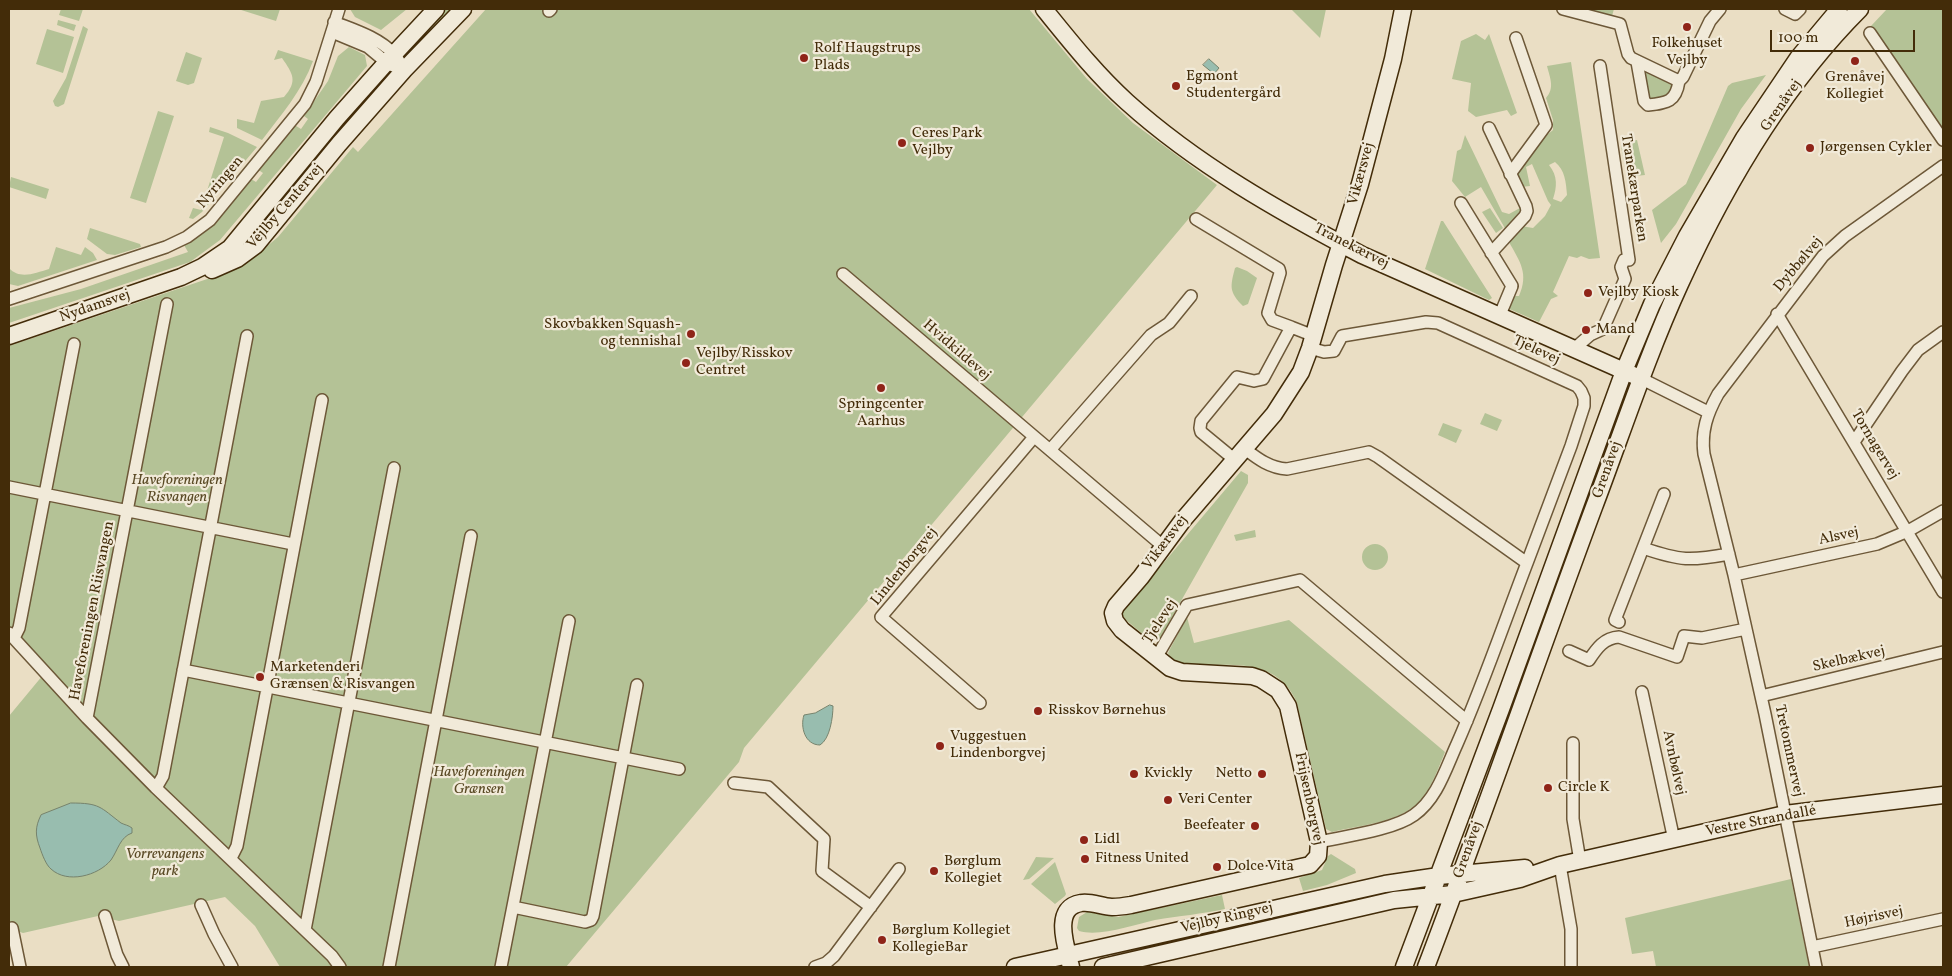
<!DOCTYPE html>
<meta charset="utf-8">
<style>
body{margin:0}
#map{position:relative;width:1952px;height:976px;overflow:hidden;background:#eadec4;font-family:Vollkorn,serif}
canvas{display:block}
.frame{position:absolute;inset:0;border:10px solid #432c09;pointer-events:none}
.scale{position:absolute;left:1770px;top:30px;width:145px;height:22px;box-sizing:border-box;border:2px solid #432c09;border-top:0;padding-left:6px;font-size:15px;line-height:18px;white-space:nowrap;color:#432c09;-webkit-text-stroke:4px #f1ead9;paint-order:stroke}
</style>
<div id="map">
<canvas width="1952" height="976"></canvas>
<div class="frame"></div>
<div class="scale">100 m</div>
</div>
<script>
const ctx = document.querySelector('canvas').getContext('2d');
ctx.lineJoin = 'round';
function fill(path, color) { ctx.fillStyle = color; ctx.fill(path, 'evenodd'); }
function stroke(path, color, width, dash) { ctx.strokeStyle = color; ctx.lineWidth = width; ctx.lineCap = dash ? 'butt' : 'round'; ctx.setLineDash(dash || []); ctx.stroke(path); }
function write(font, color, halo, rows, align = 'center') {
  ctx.font = font + ' Vollkorn,serif'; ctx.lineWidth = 4.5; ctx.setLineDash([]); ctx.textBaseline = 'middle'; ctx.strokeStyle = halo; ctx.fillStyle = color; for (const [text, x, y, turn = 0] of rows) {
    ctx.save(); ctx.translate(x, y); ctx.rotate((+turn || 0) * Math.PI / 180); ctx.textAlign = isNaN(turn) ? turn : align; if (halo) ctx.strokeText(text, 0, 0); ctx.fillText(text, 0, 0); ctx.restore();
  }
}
fill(new Path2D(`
 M 61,9 L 83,9 L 79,21 L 59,15 Z
 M 238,9 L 280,9 L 276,21 Z
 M 350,9 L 407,9 L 381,30 L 355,17 Z
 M 443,9 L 455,9 L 409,55 L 406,54 L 405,52 Z
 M 486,9 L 1029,9 L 1087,79 L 1133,123 L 1217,185 L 744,748 L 739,762 L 566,967 L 344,967 L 269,890 L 93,718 L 9,628 L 9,346 L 225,273 L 247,263 L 278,237 L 353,147 L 358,152 Z
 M 1291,9 L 1326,9 L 1320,38 Z
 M 1584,9 L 1614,9 L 1612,16 Z
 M 1887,9 L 1943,9 L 1943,136 L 1871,26 Z
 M 58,20 L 76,25 L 74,31 L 57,25 Z
 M 83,26 L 88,29 L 64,104 L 58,107 L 55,106 L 53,101 L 66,78 Z
 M 47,29 L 74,37 L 63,73 L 36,64 Z
 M 1476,34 L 1485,40 L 1489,34 L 1517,113 L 1511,116 L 1507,110 L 1476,117 L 1468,111 L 1471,83 L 1452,79 L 1461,41 Z
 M 349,47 L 365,55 L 367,66 L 220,240 L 190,262 L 9,323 L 9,308 L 81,289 L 188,252 L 184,245 L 218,221 L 251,179 L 256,182 L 263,173 L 257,169 L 293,124 L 301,129 L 308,119 L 304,116 L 328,81 L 338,56 Z
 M 278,50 L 313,61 C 302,91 281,115 262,140 L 237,128 L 237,119 L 254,123 L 261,101 L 284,97 C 298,81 293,74 282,58 L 274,60 Z
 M 186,52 L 202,58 L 194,83 L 188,85 L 176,81 Z
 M 1571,62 L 1600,258 L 1589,259 L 1581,256 L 1577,258 L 1569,256 L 1553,292 L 1558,296 L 1551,299 L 1539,322 L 1507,308 L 1513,296 L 1519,296 C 1529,273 1520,262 1509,242 L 1521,226 L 1533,228 L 1545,216 L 1551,205 L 1548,201 L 1532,164 L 1526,167 L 1530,186 L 1521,187 L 1515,175 L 1543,138 L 1553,130 L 1553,120 L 1546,98 C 1555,88 1550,78 1547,66 ZM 1555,162 C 1565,170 1566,182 1567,195 L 1561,202 L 1553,199 C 1557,187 1558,176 1549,165 Z
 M 1645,70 L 1673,84 L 1673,92 L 1668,97 L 1649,100 L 1643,71 Z
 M 389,72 L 352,115 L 345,129 L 256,237 L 216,262 Z
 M 1766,75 L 1741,109 L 1676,224 L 1661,243 L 1652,210 L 1686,184 L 1728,86 L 1732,83 Z
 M 158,111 L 174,116 L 146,203 L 130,198 Z
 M 210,127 L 228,133 L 257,147 L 202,212 L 193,219 L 189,218 L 193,208 L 201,210 L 224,137 L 209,132 Z
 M 1465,135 L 1502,212 L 1509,214 L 1520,208 L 1522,213 L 1506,230 L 1481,187 L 1465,197 L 1452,181 L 1457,151 L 1461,149 Z
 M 1637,140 L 1645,175 L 1627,177 L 1621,146 L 1624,142 Z
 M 11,177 L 49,189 L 46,199 L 9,187 Z
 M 1490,208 L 1503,228 L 1496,233 L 1482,212 Z
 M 1441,221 L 1443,221 L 1492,298 L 1489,300 L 1425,269 Z
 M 90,228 L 140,244 L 141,247 L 115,255 L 107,254 L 87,239 Z
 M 56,247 L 81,255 L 85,247 L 93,253 L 97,260 L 18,286 L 9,284 L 9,268 C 20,280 35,273 49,269 Z
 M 1237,267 L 1247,271 L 1257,278 L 1248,304 L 1243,306 C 1229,292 1230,287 1235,268 Z
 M 1485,413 L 1502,420 L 1497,431 L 1480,424 Z
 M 1443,423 L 1462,430 L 1456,443 L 1438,435 Z
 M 1241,471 L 1248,475 L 1248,483 L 1160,638 L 1152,642 L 1126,620 L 1123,616 L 1123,611 Z
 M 1255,530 L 1256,537 L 1236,541 L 1234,535 Z
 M1362 557a13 13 0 1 1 26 0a13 13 0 1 1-26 0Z
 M 1187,617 L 1194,643 L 1289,620 L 1445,752 C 1438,769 1432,787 1420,801 C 1399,823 1360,825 1332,832 L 1326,829 L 1297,703 C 1269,637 1182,684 1168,653 L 1170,649 Z
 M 43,675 L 328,957 L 335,967 L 280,967 L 255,926 L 225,897 L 119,921 L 98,916 L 23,933 L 9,928 L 9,716 Z
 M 1331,854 L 1355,869 L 1356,873 L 1327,885 L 1303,891 L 1299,878 L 1322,870 L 1328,856 Z
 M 1036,857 L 1054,858 L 1029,879 L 1023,880 Z
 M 1055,862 L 1066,894 L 1065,896 L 1055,904 L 1031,884 Z
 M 1791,879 L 1809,967 L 1656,967 L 1653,951 L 1632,954 L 1625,918 Z
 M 1222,895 L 1225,909 C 1202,914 1179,916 1155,920 C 1133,925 1100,937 1079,931 L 1077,928 L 1079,917 L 1087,912 L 1118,917 Z`), '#b4c296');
const water = new Path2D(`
 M 1209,59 L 1219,68 L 1214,74 L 1203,65 Z
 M 830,705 L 833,706 C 833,717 830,739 820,745 C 805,745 800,727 804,715 L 815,713 Z
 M 71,803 C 100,803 100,807 121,823 C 125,825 128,825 132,828 L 132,833 C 120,837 118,850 111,860 C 98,876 67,884 51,869 C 46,865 42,854 40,848 C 35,835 35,827 41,815 Z`);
fill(water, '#98bdaf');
stroke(water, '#76836d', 1);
const street = new Path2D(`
 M 1563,9 L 1620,24 L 1628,54 L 1631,58 L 1679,81 L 1683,77 L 1710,21 L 1720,9
 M 1785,9 L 1795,14 L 1800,9
 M 549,11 L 551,9
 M 334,22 C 354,30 378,37 394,54 C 398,58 401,65 404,70
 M 332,32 L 368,47 L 386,62 L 393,66
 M 1870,33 L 1943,140
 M 1637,62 L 1644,101 L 1648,105 C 1667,103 1676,102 1679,81
 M 1489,128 L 1526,206 L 1527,211 L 1525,216 L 1491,253
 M 1510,174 L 1546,125 L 1516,38
 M 1461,203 L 1512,286 L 1499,317
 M 1196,219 L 1279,269 L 1280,273 L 1268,313 L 1272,320 L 1291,327 L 1263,379 L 1254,381 L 1237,377 L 1201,421 L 1200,428 L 1201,432 L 1235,460
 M 843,274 L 1164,547
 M 9,299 L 166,247 L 187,237 L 210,220 L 305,104 L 316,82 L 339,9
 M 1777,314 L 1943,592
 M 1291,327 L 1314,336
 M 1574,349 L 1590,335 L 1603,329 L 1625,279 L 1621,267 L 1624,260 L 1629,260 L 1600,66
 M 1642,379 L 1708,412
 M 1854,442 L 1902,371 L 1918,350 L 1943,332
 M 1245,449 C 1258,459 1270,468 1287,469 L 1369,452 L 1378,457 L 1527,563 L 1571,446 L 1584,406 L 1584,398 L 1581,391 L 1577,386 L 1438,323 L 1426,322 L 1342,336 L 1334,351 L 1324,352 L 1310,348
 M 1050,450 L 1151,335 L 1169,323 L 1191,296
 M 9,487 L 293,544
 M 1643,548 C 1681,561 1690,561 1729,554
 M 1734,575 L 1877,544 L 1908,531 L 1943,511
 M 1619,622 L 1615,620 L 1664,494
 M 9,633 L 87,718 L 156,788 L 332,956 L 340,967
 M 14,638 L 19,628 L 74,344
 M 1569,651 L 1589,660 C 1597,648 1604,638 1619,637 L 1677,657 L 1684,636 L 1702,638 L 1746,629
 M 1156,658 L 1187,605 L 1300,580 L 1467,721
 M 183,670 L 679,769
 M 1642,692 L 1674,840
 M 1761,696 L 1943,652
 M 980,703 L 881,617 L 1034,437
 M 87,718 L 167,304
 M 1573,743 L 1573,819 L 1580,861
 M 734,783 L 768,787 L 824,839 L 822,871 L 871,907
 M 156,788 L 163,776 L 247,336
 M 1319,842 C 1346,836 1393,830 1414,815 C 1437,799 1446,768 1457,744 C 1483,685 1504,623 1527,563
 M 231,858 L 237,846 L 322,400
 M 1560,865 L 1571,929 L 1571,967
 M 201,905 L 214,934 L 232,967
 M 513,907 L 585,922 L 591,920 L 593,916 L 637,685
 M 105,916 L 117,955 L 123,967
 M 12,928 L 20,967
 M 305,930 L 394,468
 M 1812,947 L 1943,919
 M 389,967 L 471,536
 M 501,967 L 569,621
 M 815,967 L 826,963 L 834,956 L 899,869
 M 1816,967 L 1765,714 L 1734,575 L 1704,454 C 1701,431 1707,414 1718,394 L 1823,256 L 1845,236 L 1943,166`);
const secondary = new Path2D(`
 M 1044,9 C 1070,41 1096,74 1127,102 C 1197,165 1279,211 1362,255 L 1633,375
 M 212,270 L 237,259 L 256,245 L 339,144 L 404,70 L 463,9
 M 9,336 L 181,277 L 202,267 L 230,248 L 337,118 L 394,54 L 436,9
 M 1015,967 L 1385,884 L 1439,876 L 1525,868
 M 1071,967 C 1067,949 1051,908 1081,903 C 1091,901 1102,907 1112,907 C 1118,907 1125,906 1131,905 L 1310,865 L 1318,856 L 1319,842 L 1288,706 L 1278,690 L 1261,679 L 1252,676 L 1182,672 L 1170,668 L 1122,630 L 1115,621 L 1113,613 L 1116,606 L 1141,577 L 1183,520 L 1274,414 L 1301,372 L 1310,348 L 1334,265 L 1360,184 L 1393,59 L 1403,9
 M 1103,967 L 1394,900 L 1453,894 L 1520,879 L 1560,865 L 1785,814 L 1943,795
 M 1404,967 L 1501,709 L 1624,371 L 1652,304 L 1687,236 L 1744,138 L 1798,58 L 1839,9
 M 1426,967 C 1484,815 1537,660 1594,507 C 1622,433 1647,356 1680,284 C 1725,185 1783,86 1860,9`);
stroke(street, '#6d5838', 14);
stroke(secondary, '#432c09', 19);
stroke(street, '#f1ead9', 11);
stroke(secondary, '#f1ead9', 16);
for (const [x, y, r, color] of [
 [1687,27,5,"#8f2418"],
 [804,58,5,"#8f2418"],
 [1855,61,5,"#8f2418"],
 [1176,86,5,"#8f2418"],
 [902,143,5,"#8f2418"],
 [1810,148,5,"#8f2418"],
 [1588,293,5,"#8f2418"],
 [1586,330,5,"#8f2418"],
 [691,334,5,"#8f2418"],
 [686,363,5,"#8f2418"],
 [881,388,5,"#8f2418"],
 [260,677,5,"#8f2418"],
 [1038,711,5,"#8f2418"],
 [940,746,5,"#8f2418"],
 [1134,774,5,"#8f2418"],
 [1262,774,5,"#8f2418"],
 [1548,788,5,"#8f2418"],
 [1168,800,5,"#8f2418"],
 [1255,826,5,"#8f2418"],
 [1084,840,5,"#8f2418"],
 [1085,859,5,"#8f2418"],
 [1217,867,5,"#8f2418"],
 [934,871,5,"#8f2418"],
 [882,940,5,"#8f2418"]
]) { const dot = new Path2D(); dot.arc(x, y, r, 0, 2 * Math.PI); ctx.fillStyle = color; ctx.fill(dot); stroke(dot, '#f1ead9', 2); }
write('15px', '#432c09', '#f1ead9', [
 ["Folkehuset",1687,44,"center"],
 ["Vejlby",1687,61,"center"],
 ["Rolf Haugstrups",814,49],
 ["Plads",814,66],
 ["Egmont",1186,77],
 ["Studentergård",1186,94],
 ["Grenåvej",1855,78,"center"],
 ["Kollegiet",1855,95,"center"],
 ["Ceres Park",912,134],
 ["Vejlby",912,151],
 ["Jørgensen Cykler",1820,148],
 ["Vejlby Kiosk",1598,293],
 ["Skovbakken Squash-",681,325,"right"],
 ["og tennishal",681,342,"right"],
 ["Mand",1596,330],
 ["Vejlby/Risskov",696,354],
 ["Centret",696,371],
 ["Springcenter",881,405,"center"],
 ["Aarhus",881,422,"center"],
 ["Marketenderi",270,668],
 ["Grænsen & Risvangen",270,685],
 ["Risskov Børnehus",1048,711],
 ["Vuggestuen",950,737],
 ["Lindenborgvej",950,754],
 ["Kvickly",1144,774],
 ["Netto",1252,774,"right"],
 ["Circle K",1558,788],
 ["Veri Center",1178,800],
 ["Beefeater",1245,826,"right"],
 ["Lidl",1094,840],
 ["Fitness United",1095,859],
 ["Børglum",944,862],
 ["Kollegiet",944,879],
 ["Dolce Vita",1227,867],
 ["Børglum Kollegiet",892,931],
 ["KollegieBar",892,948]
], 'left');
write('15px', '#432c09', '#f1ead9', [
 ["Grenåvej",1782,106,-55],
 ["Vikærsvej",1362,174,-75],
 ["Nyringen",221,183,-50],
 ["Tranekærparken",1633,188,81],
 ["Vejlby Centervej",286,207,-49],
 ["Tranekærvej",1351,247,27],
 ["Dybbølvej",1799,265,-50],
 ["Nydamsvej",95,307,-19],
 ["Hvidkildevej",956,351,41],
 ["Tjelevej",1536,351,25],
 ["Tornagervej",1874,445,59],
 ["Grenåvej",1608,470,-70],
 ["Alsvej",1839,537,-12],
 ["Vikærsvej",1166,543,-53],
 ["Lindenborgvej",905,567,-51],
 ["Haveforeningen Riisvangen",93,611,-79],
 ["Tjelevej",1161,622,-57],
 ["Skelbækvej",1849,660,-13],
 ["Tretommervej",1788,751,78],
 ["Avnbølvej",1673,763,78],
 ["Frijsenborgvej",1308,799,78],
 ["Vestre Strandallé",1761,822,-11],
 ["Grenåvej",1469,850,-70],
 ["Højrisvej",1874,918,-12],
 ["Vejlby Ringvej",1227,919,-13]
]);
write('italic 15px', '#5a4a25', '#f1ead9', [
 ["Haveforeningen",177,481],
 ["Risvangen",177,498],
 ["Haveforeningen",479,773],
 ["Grænsen",479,790],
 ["Vorrevangens",165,855],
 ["park",165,872]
]);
</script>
